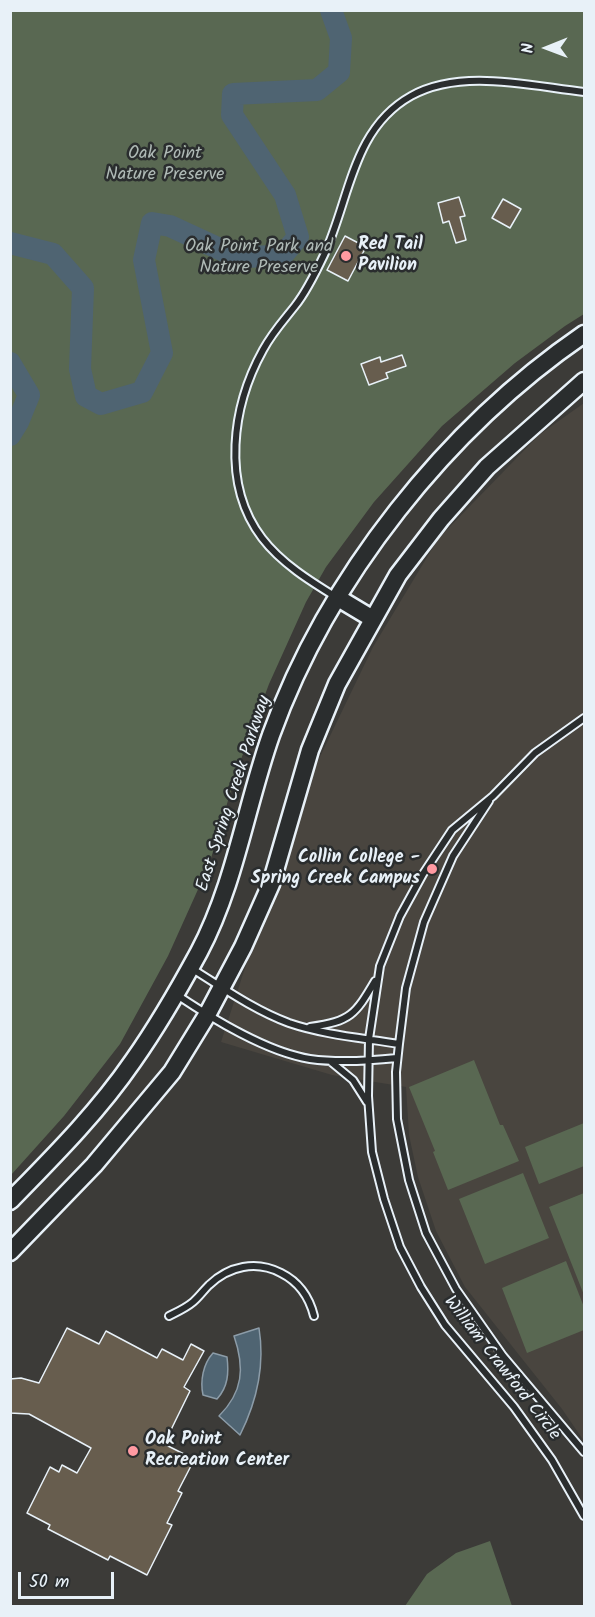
<!DOCTYPE html>
<style>
body{margin:0}
#map{position:relative;width:595px;height:1617px;overflow:hidden;background:#3c3b38;font-family:Kalam,sans-serif}
canvas{display:block}
.frame{position:absolute;inset:0;border:12px solid #e8f1f8;pointer-events:none}
.north{position:absolute;left:517px;top:18px;width:60px;height:60px;-webkit-text-stroke:4px #2a2d2e;paint-order:stroke;rotate:269deg;font-size:16px;font-weight:700;line-height:24px;text-align:center;color:#e8f1f8}
.north::after{content:'';display:block;margin:auto;width:21px;height:27px;background:#e8f1f8;clip-path:polygon(50% 0,100% 100%,50% 72%,0 100%)}
.scale{position:absolute;left:18px;top:1572px;width:96px;height:27px;box-sizing:border-box;border:3px solid #e8f1f8;border-top:0;padding-left:8px;font-size:18px;line-height:21px;white-space:nowrap;color:#e8f1f8;-webkit-text-stroke:4px #2a2d2e;paint-order:stroke}
</style>
<div id="map">
<canvas width="595" height="1617"></canvas>
<div class="frame"></div>
<div class="north">N</div>
<div class="scale">50 m</div>
</div>
<script>
const ctx = document.querySelector('canvas').getContext('2d');
ctx.lineJoin = 'round';
function fill(path, color) { ctx.fillStyle = color; ctx.fill(path, 'evenodd'); }
function stroke(path, color, width, dash) { ctx.strokeStyle = color; ctx.lineWidth = width; ctx.lineCap = dash ? 'butt' : 'round'; ctx.setLineDash(dash || []); ctx.stroke(path); }
function write(font, color, halo, rows, align = 'center') {
  ctx.font = font + ' Kalam,sans-serif'; ctx.lineWidth = 5; ctx.setLineDash([]); ctx.textBaseline = 'middle'; ctx.strokeStyle = halo; ctx.fillStyle = color; for (const [text, x, y, turn = 0] of rows) {
    ctx.save(); ctx.translate(x, y); ctx.rotate((+turn || 0) * Math.PI / 180); ctx.textAlign = isNaN(turn) ? turn : align; if (halo) ctx.strokeText(text, 0, 0); ctx.fillText(text, 0, 0); ctx.restore();
  }
}
fill(new Path2D(`
 M 584,403 L 584,1441 L 562,1409 L 465,1287 L 436,1231 L 418,1177 L 409,1135 L 406,1087 L 332,1075 L 221,1042 L 243,974 L 316,765 L 373,647 L 438,539 L 539,435 Z`), '#49453f');
fill(new Path2D(`
 M 11,11 L 584,11 L 584,314 L 565,326 L 515,363 L 442,426 L 374,502 L 326,567 L 306,602 L 269,684 L 237,770 L 209,865 L 168,956 L 120,1044 L 64,1116 L 11,1175 Z
 M 474,1060 L 500,1125 L 503,1125 L 519,1161 L 448,1190 L 433,1152 L 435,1151 L 409,1087 Z
 M 584,1123 L 584,1166 L 539,1184 L 525,1147 Z
 M 523,1173 L 549,1238 L 485,1264 L 459,1199 Z
 M 584,1193 L 584,1295 L 549,1207 Z
 M 566,1261 L 584,1307 L 584,1330 L 527,1353 L 502,1288 Z
 M 490,1541 L 512,1606 L 405,1606 L 427,1574 L 456,1553 Z`), '#596852');
const water = new Path2D(`
 M 259,1328 C 265,1365 257,1401 240,1435 L 219,1416 C 243,1392 245,1368 234,1336 Z
 M 213,1353 L 227,1357 C 229,1373 228,1387 217,1399 L 203,1395 C 200,1381 203,1364 213,1353 Z`);
fill(water, '#4f6472');
stroke(water, '#8c9ca8', 1.5);
stroke(new Path2D(`
 M 10,243 L 53,254 L 83,288 L 80,369 L 86,396 L 101,404 L 142,392 L 162,353 L 144,260 L 152,223 L 170,226 L 237,257 L 282,256 L 298,237 L 285,195 L 232,115 L 233,94 L 317,90 L 339,72 L 341,38 L 331,10
 M 10,363 L 29,395 L 18,422 L 10,435`), '#4f6472', 22);
const building = new Path2D(`
 M 459,197 L 465,216 L 460,217 L 466,240 L 456,243 L 449,221 L 443,223 L 438,203 Z
 M 503,199 L 521,209 L 510,228 L 492,218 Z
 M 345,236 L 366,247 L 348,281 L 327,270 Z
 M 402,355 L 406,366 L 386,373 L 388,378 L 369,385 L 361,364 L 380,357 L 381,362 Z
 M 67,1328 L 99,1344 L 106,1331 L 157,1358 L 162,1349 L 183,1360 L 191,1344 L 204,1351 L 184,1387 L 190,1391 L 164,1444 L 184,1454 L 182,1458 L 192,1464 L 178,1491 L 182,1493 L 167,1523 L 172,1525 L 147,1575 L 110,1556 L 108,1560 L 48,1529 L 50,1525 L 27,1513 L 50,1467 L 59,1472 L 62,1465 L 77,1473 L 91,1448 L 29,1414 L 10,1413 L 10,1379 L 21,1378 L 39,1383 Z`);
fill(building, '#675d4e');
stroke(building, '#e8f1f8', 1.5);
const service = new Path2D(`
 M 336,597 C 310,581 281,563 262,538 C 221,484 232,406 263,350 C 272,333 284,320 295,306 C 307,291 316,272 324,255 C 350,199 352,129 411,96 C 461,68 530,86 584,92
 M 584,718 L 535,753 L 493,796 L 452,830 L 423,874 L 400,916 L 380,966 L 369,1039 L 368,1096 L 372,1152 L 384,1199 L 400,1247 L 421,1287 L 445,1325 L 514,1407 L 552,1460 L 584,1516
 M 489,801 L 453,856 L 424,922 L 406,988 L 399,1044 L 396,1072 L 397,1119 L 409,1180 L 426,1233 L 456,1289 L 503,1356 L 584,1452
 M 191,968 C 223,988 254,1010 289,1023 C 324,1035 363,1038 399,1044
 M 177,995 C 213,1019 266,1052 310,1059 C 339,1063 369,1061 397,1058
 M 310,1027 C 351,1021 355,1015 375,981
 M 330,1061 L 353,1080 L 367,1102
 M 169,1316 C 177,1312 186,1308 193,1302 C 199,1297 203,1291 209,1285 C 229,1266 256,1260 281,1273 C 299,1282 309,1296 314,1316`);
const secondary = new Path2D(`
 M 338,598 L 373,619
 M 10,1201 C 54,1156 98,1112 133,1061 C 157,1027 179,989 199,952 C 235,884 246,806 271,735 C 328,577 447,428 584,334
 M 10,1252 L 94,1165 L 172,1072 L 207,1015 L 243,947 L 271,884 L 310,750 L 337,684 L 398,575 L 441,519 L 487,467 L 584,381`);
stroke(service, '#e8f1f8', 10);
stroke(secondary, '#e8f1f8', 21);
stroke(service, '#2a2d2e', 6);
stroke(secondary, '#2a2d2e', 16);
for (const [x, y, r, color] of [
 [346,256,6,"#ff9aa2"],
 [432,869,6,"#ff9aa2"],
 [133,1451,6,"#ff9aa2"]
]) { const dot = new Path2D(); dot.arc(x, y, r, 0, 2 * Math.PI); ctx.fillStyle = color; ctx.fill(dot); stroke(dot, '#2a2d2e', 2); }
write('18px', '#afbab6', '#2a2d2e', [
 ["Oak Point",165,155],
 ["Nature Preserve",165,176],
 ["Oak Point Park and",259,248],
 ["Nature Preserve",259,269]
]);
write('bold 18px', '#e8f1f8', '#2a2d2e', [
 ["Red Tail",358,246],
 ["Pavilion",358,267],
 ["Collin College -",420,859,"right"],
 ["Spring Creek Campus",420,880,"right"],
 ["Oak Point",145,1441],
 ["Recreation Center",145,1462]
], 'left');
write('18px', '#e8f1f8', '#2a2d2e', [
 ["East Spring Creek Parkway",235,794,-72],
 ["William Crawford Circle",501,1369,52]
]);
</script>
